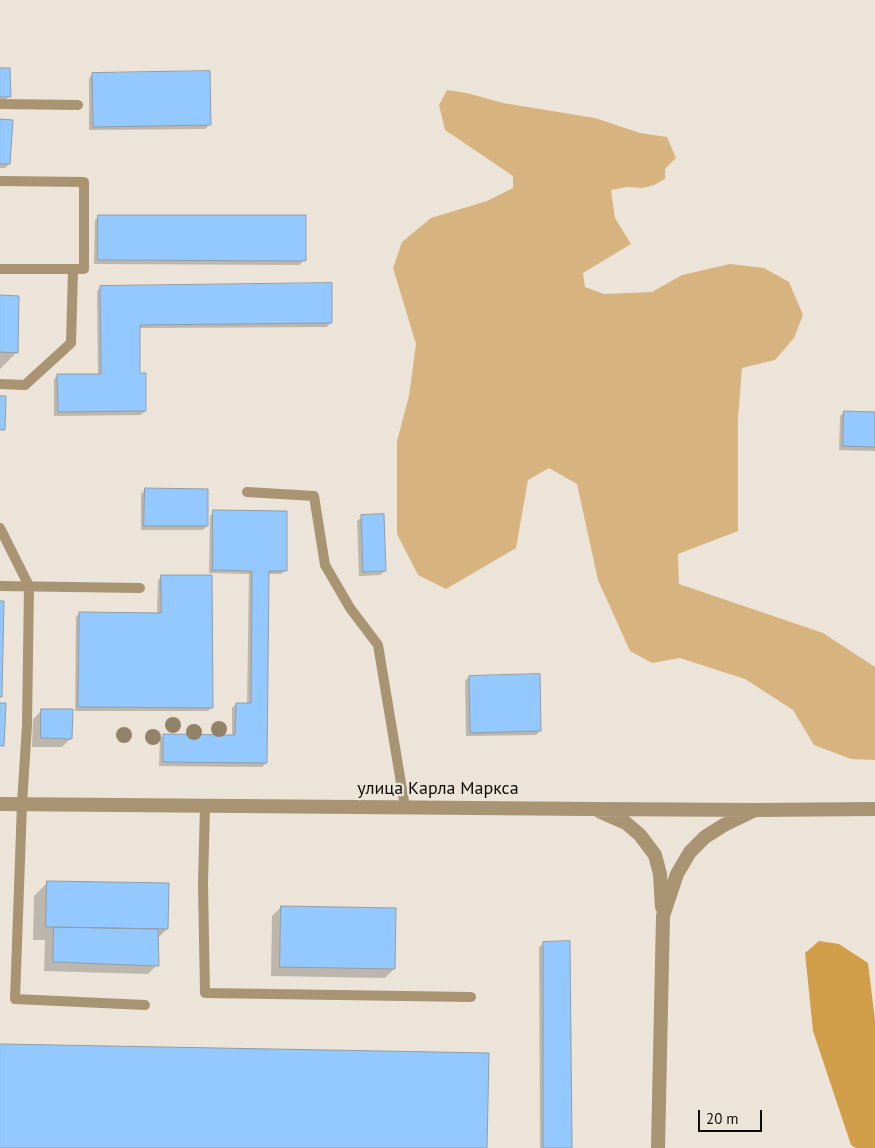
<!DOCTYPE html>
<meta charset="utf-8">
<style>
body{margin:0}
#map{position:relative;width:875px;height:1148px;overflow:hidden;background:#ece4d8;font-family:"PT Sans",sans-serif}
canvas{display:block}
.scale{position:absolute;left:698px;top:1110px;width:64px;height:22px;box-sizing:border-box;border:2px solid #0e0b08;border-top:0;padding-left:6px;font-size:15px;line-height:18px;white-space:nowrap;color:#0e0b08;-webkit-text-stroke:4px #ece4d8;paint-order:stroke}
</style>
<div id="map">
<canvas width="875" height="1148"></canvas>
<div class="scale">20 m</div>
</div>
<script>
const ctx = document.querySelector('canvas').getContext('2d');
ctx.lineJoin = 'round';
function fill(path, color) { ctx.fillStyle = color; ctx.fill(path, 'evenodd'); }
function stroke(path, color, width, dash) { ctx.strokeStyle = color; ctx.lineWidth = width; ctx.lineCap = dash ? 'butt' : 'round'; ctx.setLineDash(dash || []); ctx.stroke(path); }
function write(font, color, halo, rows, align = 'center') {
  ctx.font = font + ' "PT Sans",sans-serif'; ctx.lineWidth = 4.5; ctx.setLineDash([]); ctx.textBaseline = 'middle'; ctx.strokeStyle = halo; ctx.fillStyle = color; for (const [text, x, y, turn = 0] of rows) {
    ctx.save(); ctx.translate(x, y); ctx.rotate((+turn || 0) * Math.PI / 180); ctx.textAlign = isNaN(turn) ? turn : align; if (halo) ctx.strokeText(text, 0, 0); ctx.fillText(text, 0, 0); ctx.restore();
  }
}
fill(new Path2D(`
 M 447,90 L 467,93 L 503,103 L 595,118 L 640,133 L 667,137 L 676,158 L 665,169 L 665,179 L 654,185 L 643,188 L 627,187 L 611,190 L 615,218 L 631,244 L 583,273 L 585,287 L 604,294 L 652,292 L 682,275 L 730,264 L 764,268 L 789,282 L 803,315 L 794,338 L 775,360 L 742,368 L 738,419 L 738,531 L 678,554 L 679,584 L 823,633 L 875,667 L 875,760 L 851,759 L 814,745 L 793,710 L 745,679 L 680,658 L 652,663 L 630,651 L 598,580 L 577,484 L 549,468 L 528,480 L 516,548 L 446,589 L 418,575 L 397,534 L 397,441 L 409,396 L 416,344 L 393,268 L 402,242 L 431,218 L 487,201 L 513,188 L 513,176 L 445,130 L 439,105 Z`), '#d7b47f');
fill(new Path2D(`
 M 819,941 L 839,944 L 868,963 L 875,1021 L 875,1148 L 856,1148 L 851,1145 L 813,1031 L 805,953 Z`), '#d09e49');
fill(new Path2D(`
 M 0,70 L 9,96 L 5,101 L 0,101 Z
 M 93,74 L 210,124 L 205,129 L 89,130 L 89,78 Z
 M 0,121 L 9,164 L 5,168 L 0,168 Z
 M 99,216 L 304,260 L 300,265 L 94,264 L 95,220 Z
 M 101,287 L 331,322 L 327,327 L 138,328 L 139,374 L 145,411 L 141,415 L 54,416 L 54,379 L 58,375 L 98,375 L 97,291 Z
 M 0,296 L 17,352 L 0,369 Z
 M 844,412 L 875,413 L 875,451 L 839,450 L 840,416 Z
 M 145,490 L 207,526 L 203,530 L 141,530 L 141,494 Z
 M 214,512 L 286,570 L 281,574 L 268,574 L 266,763 L 262,767 L 159,766 L 160,739 L 164,735 L 232,736 L 232,708 L 236,704 L 247,704 L 249,574 L 209,573 L 210,516 Z
 M 362,517 L 385,571 L 380,575 L 359,576 L 357,521 Z
 M 162,576 L 212,707 L 208,711 L 75,711 L 76,617 L 80,613 L 157,614 L 158,580 Z
 M 469,677 L 540,731 L 536,735 L 466,736 L 465,681 Z
 M 42,710 L 71,738 L 62,747 L 32,747 L 33,719 Z
 M 48,882 L 167,929 L 157,939 L 157,965 L 148,974 L 44,971 L 45,940 L 33,940 L 34,896 Z
 M 281,907 L 394,969 L 385,978 L 271,976 L 272,916 Z
 M 544,943 L 571,1148 L 540,1148 L 539,947 Z`), '#0003');
const building = new Path2D(`
 M 0,68 L 10,68 L 11,97 L 0,97 Z
 M 210,71 L 211,125 L 93,127 L 92,73 Z
 M 0,119 L 13,120 L 10,164 L 0,164 Z
 M 98,215 L 306,215 L 306,261 L 98,260 Z
 M 332,283 L 332,323 L 140,325 L 140,373 L 146,373 L 146,411 L 58,412 L 57,374 L 101,374 L 100,286 Z
 M 0,295 L 19,296 L 18,353 L 0,352 Z
 M 0,396 L 6,396 L 5,430 L 0,430 Z
 M 844,411 L 875,412 L 875,447 L 843,446 Z
 M 145,488 L 208,489 L 208,526 L 144,526 Z
 M 213,510 L 287,511 L 287,571 L 269,571 L 267,763 L 163,762 L 163,734 L 235,735 L 236,703 L 251,703 L 252,571 L 213,570 Z
 M 384,514 L 386,571 L 363,572 L 361,515 Z
 M 161,575 L 212,575 L 213,708 L 78,707 L 79,612 L 161,613 Z
 M 0,601 L 4,601 L 2,697 L 0,697 Z
 M 540,674 L 541,731 L 470,733 L 469,676 Z
 M 0,703 L 6,703 L 4,746 L 0,746 Z
 M 41,709 L 73,709 L 72,739 L 41,738 Z
 M 47,881 L 169,883 L 168,929 L 46,927 Z
 M 281,906 L 396,908 L 395,969 L 280,967 Z
 M 54,927 L 158,929 L 159,966 L 53,962 Z
 M 570,941 L 572,1148 L 543,1148 L 543,942 Z
 M 0,1044 L 489,1053 L 487,1148 L 0,1148 Z`);
fill(building, '#93c9fe');
stroke(building, '#929ba5', 1);
stroke(new Path2D(`
 M 0,104 L 78,105
 M 0,181 L 84,182 L 84,269 L 0,269
 M 0,384 L 25,385 L 71,343 L 73,270
 M 247,492 L 314,496 L 325,565 L 350,608 L 378,645 L 405,807
 M 0,528 L 29,586 L 27,725 L 22,804 L 15,999 L 145,1005
 M 0,586 L 140,588
 M 205,806 L 203,884 L 205,993 L 471,997`), '#a89372', 10);
stroke(new Path2D(`
 M 593,809 L 755,810 L 875,809
 M 599,811 L 626,823 L 640,835 L 655,855 L 660,874 L 662,907
 M 658,1148 L 663,916 L 677,874 L 690,852 L 705,837 L 724,825 L 755,810`), '#a89372', 14);
stroke(new Path2D(`
 M 0,804 L 593,809`), '#a89372', 14);
ctx.fillStyle = '#918268';
for (const [x, y] of [
 [173,725],
 [219,729],
 [194,732],
 [124,735],
 [153,737]
]) { ctx.beginPath(); ctx.arc(x, y, 8, 0, 2 * Math.PI); ctx.fill(); }
write('18px', '#0e0b08', '#ece4d8', [
 ["улица Карла Маркса",438,789]
]);
</script>
